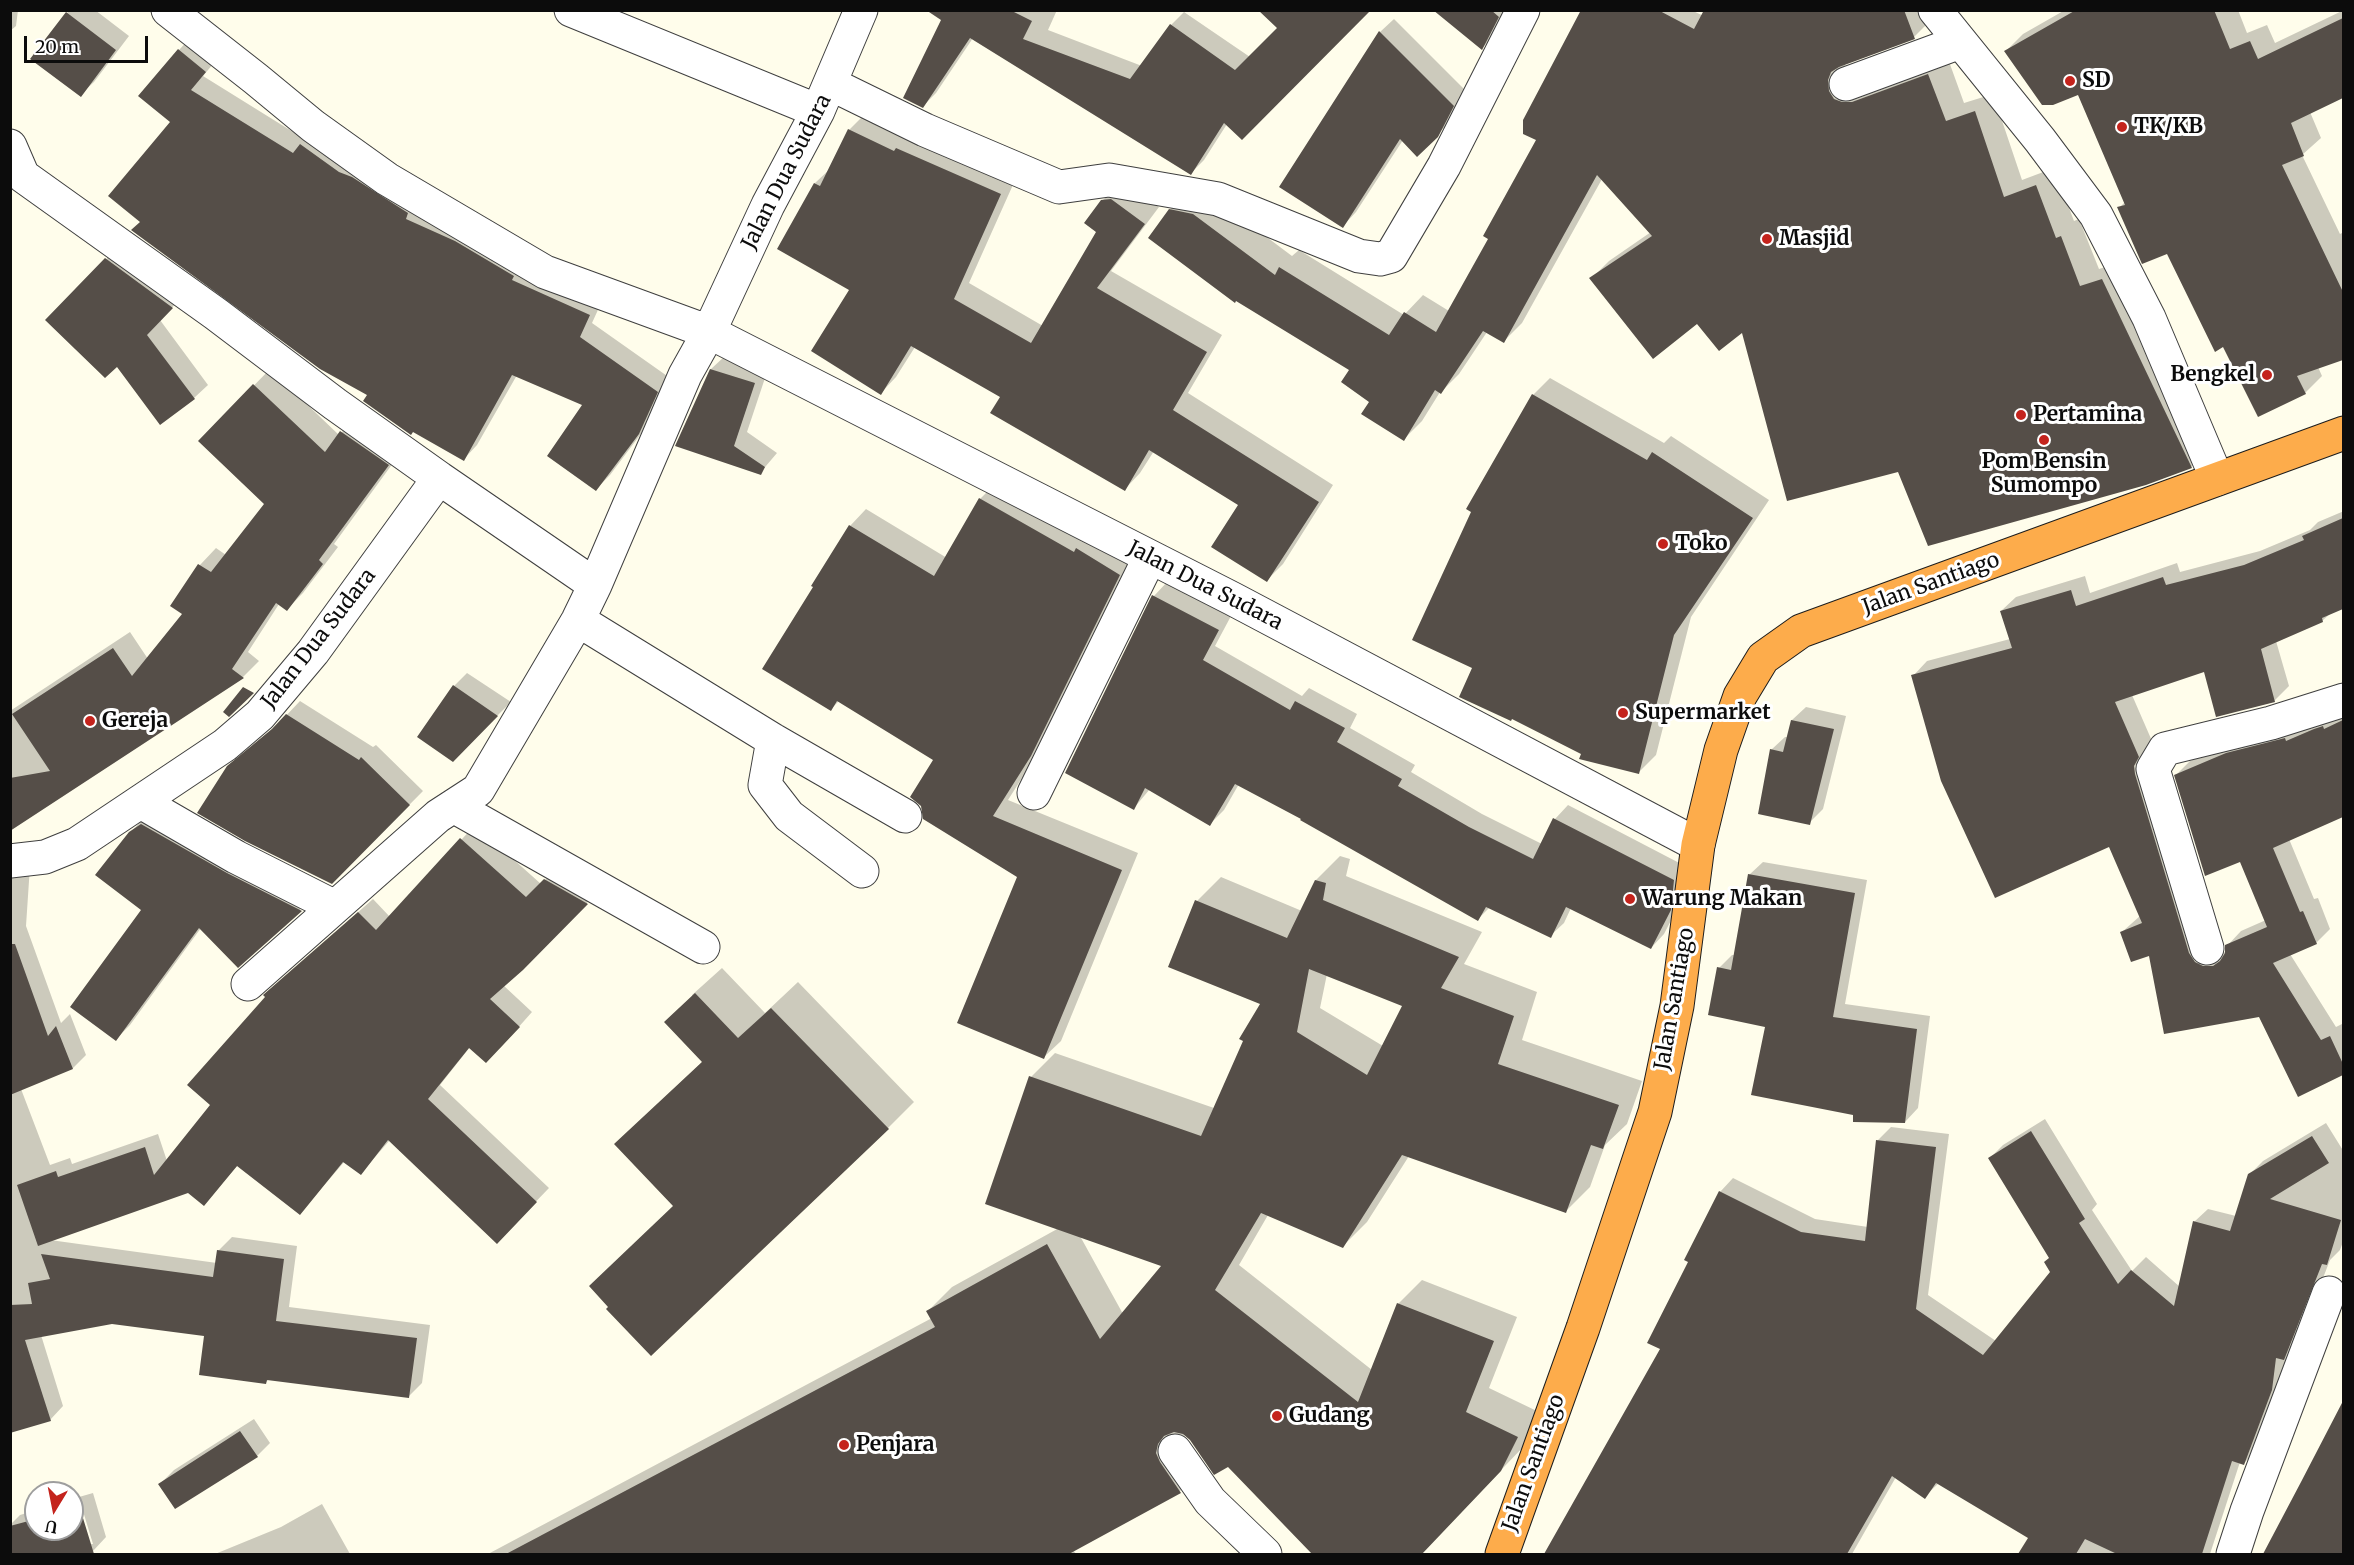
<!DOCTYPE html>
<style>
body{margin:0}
#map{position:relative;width:2354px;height:1565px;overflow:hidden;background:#fffdeb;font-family:Merriweather,serif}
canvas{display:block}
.frame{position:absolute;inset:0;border:12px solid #0c0c0c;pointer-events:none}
.north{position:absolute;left:24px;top:1481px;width:60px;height:60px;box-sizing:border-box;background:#fff;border:2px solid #9e9e9e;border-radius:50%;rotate:190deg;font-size:16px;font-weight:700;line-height:24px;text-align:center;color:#0c0c0c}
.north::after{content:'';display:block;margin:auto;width:21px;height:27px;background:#c4231c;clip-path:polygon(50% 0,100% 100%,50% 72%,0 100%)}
.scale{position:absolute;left:24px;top:36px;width:124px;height:27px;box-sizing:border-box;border:3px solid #0c0c0c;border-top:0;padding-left:8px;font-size:18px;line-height:21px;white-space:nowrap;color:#0c0c0c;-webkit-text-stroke:4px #fff;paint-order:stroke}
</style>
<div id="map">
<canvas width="2354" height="1565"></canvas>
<div class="frame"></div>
<div class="north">U</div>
<div class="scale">20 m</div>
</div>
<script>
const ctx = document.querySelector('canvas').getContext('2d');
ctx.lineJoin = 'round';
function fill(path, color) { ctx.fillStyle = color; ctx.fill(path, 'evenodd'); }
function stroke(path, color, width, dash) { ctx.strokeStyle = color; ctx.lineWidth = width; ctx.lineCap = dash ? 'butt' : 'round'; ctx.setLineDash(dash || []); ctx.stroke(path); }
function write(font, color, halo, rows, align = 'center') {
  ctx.font = font + ' Merriweather,serif'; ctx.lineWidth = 6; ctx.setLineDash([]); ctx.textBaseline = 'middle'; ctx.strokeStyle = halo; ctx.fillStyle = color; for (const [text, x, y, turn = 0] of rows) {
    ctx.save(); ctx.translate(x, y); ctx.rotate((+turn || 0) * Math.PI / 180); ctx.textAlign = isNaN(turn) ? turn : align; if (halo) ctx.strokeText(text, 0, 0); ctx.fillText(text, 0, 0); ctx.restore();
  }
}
fill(new Path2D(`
 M 10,10 L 18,10 L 16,26 L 10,31 Z
 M 70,10 L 95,10 L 129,36 L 94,82 L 80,95 L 67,13 Z
 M 947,10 L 1057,10 L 1048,30 L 1142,66 L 1171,25 L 1184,12 L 1250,57 L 1279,28 L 1363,10 L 1227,124 L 1204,160 L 1191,173 L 973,38 L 936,93 L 923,106 Z
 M 1436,10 L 1507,10 L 1495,35 L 1482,48 Z
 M 1582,10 L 1691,10 L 1742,34 L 1809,10 L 1930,10 L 1932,19 L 1914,37 L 1845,63 L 1846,71 L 1947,56 L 1964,103 L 1993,94 L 2022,180 L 2054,168 L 2074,221 L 2079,219 L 2099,269 L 2121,262 L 2209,449 L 2191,467 L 1899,470 L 1743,330 L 1697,322 L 1591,279 L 1609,261 L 1651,232 L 1602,179 L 1522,323 L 1504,341 L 1487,332 L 1459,374 L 1441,392 L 1440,392 L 1422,421 L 1404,439 L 1371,402 L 1351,369 L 1170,210 L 1188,192 L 1212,196 L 1292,256 L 1299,250 L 1404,315 L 1423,295 L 1449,311 L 1490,238 L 1538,140 Z
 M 2065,10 L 2238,10 L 2247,33 L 2267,25 L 2275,43 L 2344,10 L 2344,96 L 2310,112 L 2321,138 L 2302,155 L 2340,234 L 2344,232 L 2344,358 L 2318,367 L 2322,376 L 2305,393 L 2224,345 L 2168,252 L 2119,208 L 2125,202 L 2078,94 L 2006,51 L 2023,34 Z
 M 1394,19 L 1466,91 L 1451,121 L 1417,154 L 1403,140 L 1356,212 L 1343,226 L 1281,186 L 1380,32 Z
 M 192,36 L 218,58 L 203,76 L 306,140 L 602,301 L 592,323 L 670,378 L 652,419 L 610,475 L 596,489 L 584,405 L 517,375 L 477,445 L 464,459 L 414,431 L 142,222 L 172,122 L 179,50 Z
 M 865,114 L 1016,178 L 969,283 L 1043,326 L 1098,232 L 1102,201 L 1118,185 L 1127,184 L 1159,207 L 1111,271 L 1222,335 L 1188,393 L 1333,485 L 1283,564 L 1267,580 L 1240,504 L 1154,451 L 1140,473 L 1125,489 L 1002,397 L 915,347 L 896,377 L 881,393 L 851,289 L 815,183 L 831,168 L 849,130 Z
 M 120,245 L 185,294 L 160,320 L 208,385 L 194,398 L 117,365 L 47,320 Z
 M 725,356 L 768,369 L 747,432 L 777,453 L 760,473 L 677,445 L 711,369 Z
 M 270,369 L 339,435 L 358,416 L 404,448 L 334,544 L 338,547 L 303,593 L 287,609 L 279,604 L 248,652 L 259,661 L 243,677 L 30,816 L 10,820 L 10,711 L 130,632 L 148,659 L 184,614 L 172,606 L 200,565 L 216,548 L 226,555 L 266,503 L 200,441 Z
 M 1550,378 L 1664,443 L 1671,436 L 1769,500 L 1691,617 L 1656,755 L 1639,772 L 1582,753 L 1474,667 L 1473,511 L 1533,395 Z
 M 997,482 L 1136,558 L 1048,737 L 1008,800 L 1138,853 L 1061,1041 L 1044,1057 L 1019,876 L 935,759 L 839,701 L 831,709 L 850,526 L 866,509 L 947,558 L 980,499 Z
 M 2344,511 L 2344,607 L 2331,613 L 2322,621 L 2276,641 L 2289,686 L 2274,701 L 2205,670 L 2132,695 L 2152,741 L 2218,953 L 2227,952 L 2227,946 L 2241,931 L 2266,920 L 2241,860 L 2176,775 L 2190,761 L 2241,740 L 2344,713 L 2344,810 L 2323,819 L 2289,839 L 2314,899 L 2318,898 L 2330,929 L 2316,943 L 2290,954 L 2336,1027 L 2344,1023 L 2344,1073 L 2299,1095 L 2259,1016 L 2150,953 L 2122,932 L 2140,916 L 2110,845 L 1913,676 L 1927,661 L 2010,639 L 2001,611 L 2016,597 L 2085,576 L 2090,593 L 2177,563 L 2180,572 L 2260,551 L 2310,530 L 2318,522 Z
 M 1167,582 L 1231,616 L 1215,646 L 1302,696 L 1309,688 L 1357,714 L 1350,728 L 1415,765 L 1411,772 L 1482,814 L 1542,844 L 1555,819 L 1568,805 L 1687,867 L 1684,895 L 1664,934 L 1651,948 L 1571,908 L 1564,923 L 1550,936 L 1490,907 L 1478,919 L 1303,818 L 1239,784 L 1224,810 L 1210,824 L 1150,789 L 1134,808 L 1067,773 L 1154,596 Z
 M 467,673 L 511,702 L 453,760 L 454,686 Z
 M 300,701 L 373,747 L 376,745 L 423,791 L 332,883 L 229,767 L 281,721 Z
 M 1806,707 L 1846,716 L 1823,809 L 1809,823 L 1771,750 L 1785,737 L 1788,737 L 1792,720 Z
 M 144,818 L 314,897 L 238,966 L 201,928 L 130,1025 L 116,1039 L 143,910 L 130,833 Z
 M 475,825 L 541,884 L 559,866 L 600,890 L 503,985 L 532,1012 L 500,1048 L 470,1047 L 440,1085 L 549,1188 L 497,1242 L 390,1140 L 361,1173 L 345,1161 L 300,1213 L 238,1165 L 204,1204 L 188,1192 L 50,1240 L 217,1263 L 218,1251 L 232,1237 L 297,1246 L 289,1307 L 430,1325 L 422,1383 L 409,1396 L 269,1379 L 266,1382 L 206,1335 L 112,1322 L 41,1335 L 63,1406 L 50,1420 L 10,1431 L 10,865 L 30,866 L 26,926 L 61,1023 L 70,1014 L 86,1055 L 73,1068 L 21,1089 L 50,1165 L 70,1158 L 72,1164 L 158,1134 L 167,1161 L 212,1105 L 279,982 L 373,899 L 390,917 Z
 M 1340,856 L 1350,859 L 1346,876 L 1482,932 L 1464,964 L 1537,992 L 1522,1040 L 1642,1081 L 1627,1124 L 1605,1145 L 1590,1187 L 1565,1212 L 1409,1156 L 1367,1222 L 1343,1246 L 1268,1215 L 1239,1265 L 1372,1370 L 1398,1304 L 1422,1280 L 1517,1317 L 1489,1388 L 1541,1413 L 1525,1445 L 1421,1554 L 1314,1554 L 1228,1465 L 1181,1430 L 1204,1468 L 1180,1491 L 1073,1550 L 1076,1554 L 488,1554 L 932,1318 L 928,1311 L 952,1287 L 1059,1228 L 1031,1077 L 1055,1053 L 1214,1108 L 1262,1003 L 1197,901 L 1221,877 L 1302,911 L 1316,880 ZM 1327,974 L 1404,1005 L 1383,1046 L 1320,1008 ZM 1080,1236 L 1164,1265 L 1123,1314 Z
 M 1763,862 L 1867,880 L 1845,1004 L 1930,1016 L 1918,1108 L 1905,1122 L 1855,1114 L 1767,1026 L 1719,968 L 1732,955 L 1735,955 L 1749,875 Z
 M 722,968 L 765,1013 L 798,982 L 914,1102 L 888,1128 L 674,1206 L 616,1144 L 703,1061 L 692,995 Z
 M 2045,1119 L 2097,1204 L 2092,1210 L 2132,1271 L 2146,1257 L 2180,1287 L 2194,1222 L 2208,1209 L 2236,1216 L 2249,1175 L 2263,1161 L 2326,1123 L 2344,1152 L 2344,1239 L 2340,1250 L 2330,1260 L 2297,1345 L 2287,1354 L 2285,1376 L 2258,1449 L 2244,1463 L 2240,1462 L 2210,1554 L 2040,1554 L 2025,1546 L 2030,1537 L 1939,1483 L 1924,1497 L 1896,1477 L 1852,1554 L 1546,1554 L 1662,1349 L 1690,1261 L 1720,1192 L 1733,1178 L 1815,1219 L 1868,1227 L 1878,1140 L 1891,1127 L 1949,1134 L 1928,1295 L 1996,1341 L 2052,1272 L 2050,1257 L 1990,1158 L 2003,1145 Z
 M 2344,1407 L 2344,1554 L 2265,1554 L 2341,1409 Z
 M 254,1419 L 270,1443 L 257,1456 L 160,1484 L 174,1470 Z
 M 93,1493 L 106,1537 L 93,1551 L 80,1554 L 10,1554 L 10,1525 L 20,1515 L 36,1510 L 36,1529 L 72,1529 L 72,1499 ZM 79,1498 L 93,1544 L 90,1544 L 76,1499 Z
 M 322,1504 L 350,1554 L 215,1554 L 281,1527 Z`), '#0003');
fill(new Path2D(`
 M 926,10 L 1010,10 L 1032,21 L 1023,39 L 1130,79 L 1170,24 L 1235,70 L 1277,28 L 1258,10 L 1371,10 L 1242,140 L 1224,123 L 1191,175 L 970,38 L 923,108 L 903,98 L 941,20 Z
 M 1433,10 L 1491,10 L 1499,17 L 1482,50 Z
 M 1581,10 L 1658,10 L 1694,29 L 1704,10 L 1904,10 L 1915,39 L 1839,67 L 1831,72 L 1828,80 L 1829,91 L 1834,99 L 1842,102 L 1852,102 L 1928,74 L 1946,121 L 1975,111 L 2004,197 L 2036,185 L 2056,238 L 2061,236 L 2080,286 L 2102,279 L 2192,468 L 2146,485 L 1928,546 L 1898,472 L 1787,501 L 1742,333 L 1719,351 L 1697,324 L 1653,359 L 1589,278 L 1652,236 L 1597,175 L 1504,343 L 1483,331 L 1441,394 L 1435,390 L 1404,441 L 1361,414 L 1369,402 L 1341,382 L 1349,370 L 1236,301 L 1235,303 L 1148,238 L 1169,209 L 1193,214 L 1275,275 L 1279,267 L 1389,335 L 1404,312 L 1436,332 L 1488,239 L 1483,236 L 1536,140 L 1523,134 L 1523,120 Z
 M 2076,10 L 2214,10 L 2230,49 L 2250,41 L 2258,59 L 2343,18 L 2343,98 L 2291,123 L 2304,156 L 2282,165 L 2343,292 L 2343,360 L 2297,376 L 2306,394 L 2258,417 L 2223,347 L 2215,352 L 2167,254 L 2142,264 L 2117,207 L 2125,205 L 2078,95 L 2053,105 L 2042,105 L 2004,51 Z
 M 66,12 L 116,50 L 81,97 L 30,59 Z
 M 1379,31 L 1454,106 L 1438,137 L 1417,157 L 1400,139 L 1343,228 L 1279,187 Z
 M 178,49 L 206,72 L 191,90 L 293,153 L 300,144 L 339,172 L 352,177 L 408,213 L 406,219 L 455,241 L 514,276 L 512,280 L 590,315 L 580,337 L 658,392 L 639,434 L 596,491 L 547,456 L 582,405 L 512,375 L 464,461 L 413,432 L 411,435 L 363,401 L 367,395 L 320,369 L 131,230 L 140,222 L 108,196 L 170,122 L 138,96 Z
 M 848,129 L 894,151 L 896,148 L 1001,194 L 954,299 L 1031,343 L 1096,232 L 1084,223 L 1101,200 L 1111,199 L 1145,224 L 1097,288 L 1207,352 L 1173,410 L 1319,502 L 1267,582 L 1211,547 L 1238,505 L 1149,450 L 1125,491 L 990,413 L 1000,397 L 911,346 L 881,395 L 811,351 L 849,290 L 777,249 L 814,183 L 820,186 Z
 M 105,258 L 173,308 L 147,335 L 195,399 L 160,425 L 117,367 L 105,378 L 45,320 Z
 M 710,369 L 755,383 L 734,446 L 765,467 L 761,475 L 675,446 Z
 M 253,384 L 325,452 L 340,431 L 389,465 L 319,560 L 323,564 L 287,611 L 276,603 L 232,669 L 244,678 L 10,831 L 10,778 L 50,771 L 12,714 L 113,648 L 132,676 L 182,614 L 170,606 L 198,564 L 211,572 L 264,504 L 198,441 Z
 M 1532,394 L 1647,460 L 1652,452 L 1753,518 L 1674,635 L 1639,774 L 1579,759 L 1581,754 L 1512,719 L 1511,721 L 1459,697 L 1472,668 L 1412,640 L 1471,512 L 1466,509 Z
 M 979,498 L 1074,552 L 1076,548 L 1120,575 L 1031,756 L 993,816 L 1122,870 L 1044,1059 L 957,1023 L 1017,877 L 923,819 L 921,806 L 910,797 L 933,760 L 837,701 L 831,711 L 762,669 L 813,587 L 811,586 L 849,525 L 934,576 Z
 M 2343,518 L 2343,609 L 2322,618 L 2323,622 L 2261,649 L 2275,702 L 2216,717 L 2204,672 L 2115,702 L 2139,757 L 2134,766 L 2135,774 L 2189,953 L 2195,962 L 2203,966 L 2213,966 L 2220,961 L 2225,953 L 2225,945 L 2267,927 L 2240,862 L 2205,876 L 2174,775 L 2226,753 L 2285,738 L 2286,741 L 2314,729 L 2323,726 L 2324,729 L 2343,720 L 2343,817 L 2273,848 L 2300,912 L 2303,911 L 2317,944 L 2273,963 L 2321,1040 L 2330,1036 L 2343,1064 L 2343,1075 L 2298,1097 L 2259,1017 L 2164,1034 L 2149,956 L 2131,962 L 2120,932 L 2142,923 L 2109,847 L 1995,898 L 1941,781 L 1911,675 L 2012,648 L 2000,611 L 2071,590 L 2076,606 L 2163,577 L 2166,585 L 2244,565 L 2304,540 L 2302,536 Z
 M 1152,595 L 1219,630 L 1203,660 L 1290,710 L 1295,701 L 1345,728 L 1337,742 L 1402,779 L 1398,786 L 1469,827 L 1533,859 L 1553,818 L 1674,880 L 1671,910 L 1651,949 L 1566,907 L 1551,938 L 1486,907 L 1478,921 L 1300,820 L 1301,819 L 1235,784 L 1210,826 L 1145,788 L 1134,810 L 1065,773 Z
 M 453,685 L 498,716 L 453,762 L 417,737 Z
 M 243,687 L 254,693 L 229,717 L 223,712 Z
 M 286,714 L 359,760 L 361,757 L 410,805 L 332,884 L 245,841 L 197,813 L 227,766 L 272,729 Z
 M 1791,720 L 1834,729 L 1810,825 L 1758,814 L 1770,749 L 1783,752 Z
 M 141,824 L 227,873 L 302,911 L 238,968 L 199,928 L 116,1041 L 70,1007 L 141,910 L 95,875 L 129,832 Z
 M 460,838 L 526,897 L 544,879 L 588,904 L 523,970 L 490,999 L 520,1027 L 486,1063 L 469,1048 L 428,1099 L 537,1202 L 497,1244 L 388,1140 L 361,1175 L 343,1162 L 300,1215 L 237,1166 L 204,1206 L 188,1193 L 38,1246 L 17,1185 L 56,1171 L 58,1177 L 145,1147 L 154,1175 L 210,1105 L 187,1085 L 265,997 L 263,995 L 358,912 L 376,930 Z
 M 1748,874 L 1855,893 L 1833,1017 L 1917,1029 L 1905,1123 L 1853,1122 L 1853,1115 L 1751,1095 L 1765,1027 L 1708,1015 L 1717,967 L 1731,970 Z
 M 1315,880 L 1326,883 L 1323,900 L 1459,957 L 1441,988 L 1514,1016 L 1498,1064 L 1619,1105 L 1603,1149 L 1591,1145 L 1566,1213 L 1402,1155 L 1343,1248 L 1261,1213 L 1215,1290 L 1358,1402 L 1397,1303 L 1494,1341 L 1466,1412 L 1518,1437 L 1501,1471 L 1422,1554 L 1312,1554 L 1228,1467 L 1214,1475 L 1190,1440 L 1183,1434 L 1174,1432 L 1164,1436 L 1158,1444 L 1156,1453 L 1160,1462 L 1181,1493 L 1069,1554 L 506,1554 L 935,1327 L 926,1311 L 1047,1244 L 1100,1339 L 1161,1266 L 985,1204 L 1029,1076 L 1201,1136 L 1243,1041 L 1239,1039 L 1260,1004 L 1168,967 L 1195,900 L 1287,938 ZM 1309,969 L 1402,1006 L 1367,1075 L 1297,1032 Z
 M 10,944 L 15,944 L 48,1036 L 56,1026 L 73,1069 L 10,1095 Z
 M 695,993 L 738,1038 L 771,1008 L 889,1129 L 651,1356 L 606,1309 L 608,1307 L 589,1286 L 673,1206 L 614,1144 L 702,1062 L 664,1022 Z
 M 2031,1131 L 2085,1219 L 2079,1223 L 2118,1284 L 2131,1270 L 2174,1306 L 2193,1221 L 2230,1231 L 2248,1174 L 2312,1136 L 2329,1163 L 2270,1199 L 2341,1220 L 2327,1265 L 2322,1264 L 2284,1360 L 2276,1358 L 2272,1390 L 2244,1465 L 2232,1461 L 2202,1554 L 2117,1554 L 2085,1539 L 2076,1554 L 2018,1554 L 2028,1538 L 1936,1483 L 1925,1499 L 1892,1476 L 1847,1554 L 1544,1554 L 1660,1349 L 1647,1343 L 1688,1262 L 1684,1260 L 1719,1191 L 1801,1232 L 1865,1241 L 1876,1140 L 1936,1147 L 1916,1309 L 1983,1355 L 2050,1272 L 2044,1262 L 2049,1258 L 1988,1158 Z
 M 217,1250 L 284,1259 L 276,1321 L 417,1338 L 409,1398 L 267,1380 L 266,1384 L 199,1375 L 204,1336 L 112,1324 L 25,1340 L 51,1421 L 10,1433 L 10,1305 L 32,1304 L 28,1283 L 50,1279 L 41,1254 L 213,1277 Z
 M 2343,1401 L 2343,1554 L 2263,1554 L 2301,1482 Z
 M 240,1431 L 258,1457 L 175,1509 L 158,1484 Z
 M 79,1505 L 94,1554 L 10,1554 L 10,1526 L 36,1519 L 36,1529 L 72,1529 L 72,1508 Z`), '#554e48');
const minor = new Path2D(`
 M 168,10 L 256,79 L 313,126 L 387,179 L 545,272 L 709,332 L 1233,599 L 1698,845
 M 571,10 L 818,111
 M 1935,10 L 2040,140 L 2096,215 L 2149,318 L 2217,479
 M 831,84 L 925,130 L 1059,187 L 1109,180 L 1218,199 L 1359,256 L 1380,259 L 1391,256 L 1444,166 L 1523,10
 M 1846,84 L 1960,42
 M 10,146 L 23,176 L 216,314 L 335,404 L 439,478
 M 578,620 L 773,740 L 905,816
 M 773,740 L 765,785 L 789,816 L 862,871
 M 1034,793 L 1150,557
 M 141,802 L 236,857 L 335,907
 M 455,807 L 703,947
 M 10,861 L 45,857 L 77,844 L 225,745 L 260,715 L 313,652 L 439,478 L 595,585 L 685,375 L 709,332 L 768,205 L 818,111 L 861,10
 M 2207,948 L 2153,769 L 2165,749 L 2271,723 L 2344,700
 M 248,984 L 438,816 L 478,790 L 578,620 L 595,585
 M 1175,1451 L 1210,1501 L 1265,1554
 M 2233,1554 L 2247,1511 L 2329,1293`);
const highway = new Path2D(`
 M 1502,1554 L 1583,1328 L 1655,1112 L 1677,1006 L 1698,845 L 1721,750 L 1740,696 L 1763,658 L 1801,631 L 2344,433`);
stroke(minor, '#3f3f3f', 35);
stroke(highway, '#1d1d1d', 35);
stroke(minor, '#fff', 33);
stroke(highway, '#fdac4b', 33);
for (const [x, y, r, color] of [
 [2070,81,6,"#c4231c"],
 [2122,127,6,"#c4231c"],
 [1767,239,6,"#c4231c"],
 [2267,375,6,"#c4231c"],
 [2021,415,6,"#c4231c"],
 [2044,440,6,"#c4231c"],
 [1663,544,6,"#c4231c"],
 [1623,713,6,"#c4231c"],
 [90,721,6,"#c4231c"],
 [1630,899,6,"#c4231c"],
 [1277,1416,6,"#c4231c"],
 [844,1445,6,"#c4231c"]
]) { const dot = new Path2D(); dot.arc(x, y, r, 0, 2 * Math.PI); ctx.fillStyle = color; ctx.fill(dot); stroke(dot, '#fff', 2); }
write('bold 21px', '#0c0c0c', '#fff', [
 ["SD",2082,81],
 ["TK/KB",2134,127],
 ["Masjid",1779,239],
 ["Bengkel",2255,375,"right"],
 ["Pertamina",2033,415],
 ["Pom Bensin",2044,462,"center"],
 ["Sumompo",2044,486,"center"],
 ["Toko",1675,544],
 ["Supermarket",1635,713],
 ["Gereja",102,721],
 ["Warung Makan",1642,899],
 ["Gudang",1289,1416],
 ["Penjara",856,1445]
], 'left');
write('21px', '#0c0c0c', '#fff', [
 ["Jalan Dua Sudara",787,172,-63],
 ["Jalan Santiago",1931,584,-20],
 ["Jalan Dua Sudara",1205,586,27],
 ["Jalan Dua Sudara",319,639,-52],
 ["Jalan Santiago",1675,999,-80],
 ["Jalan Santiago",1534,1463,-70]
]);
</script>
